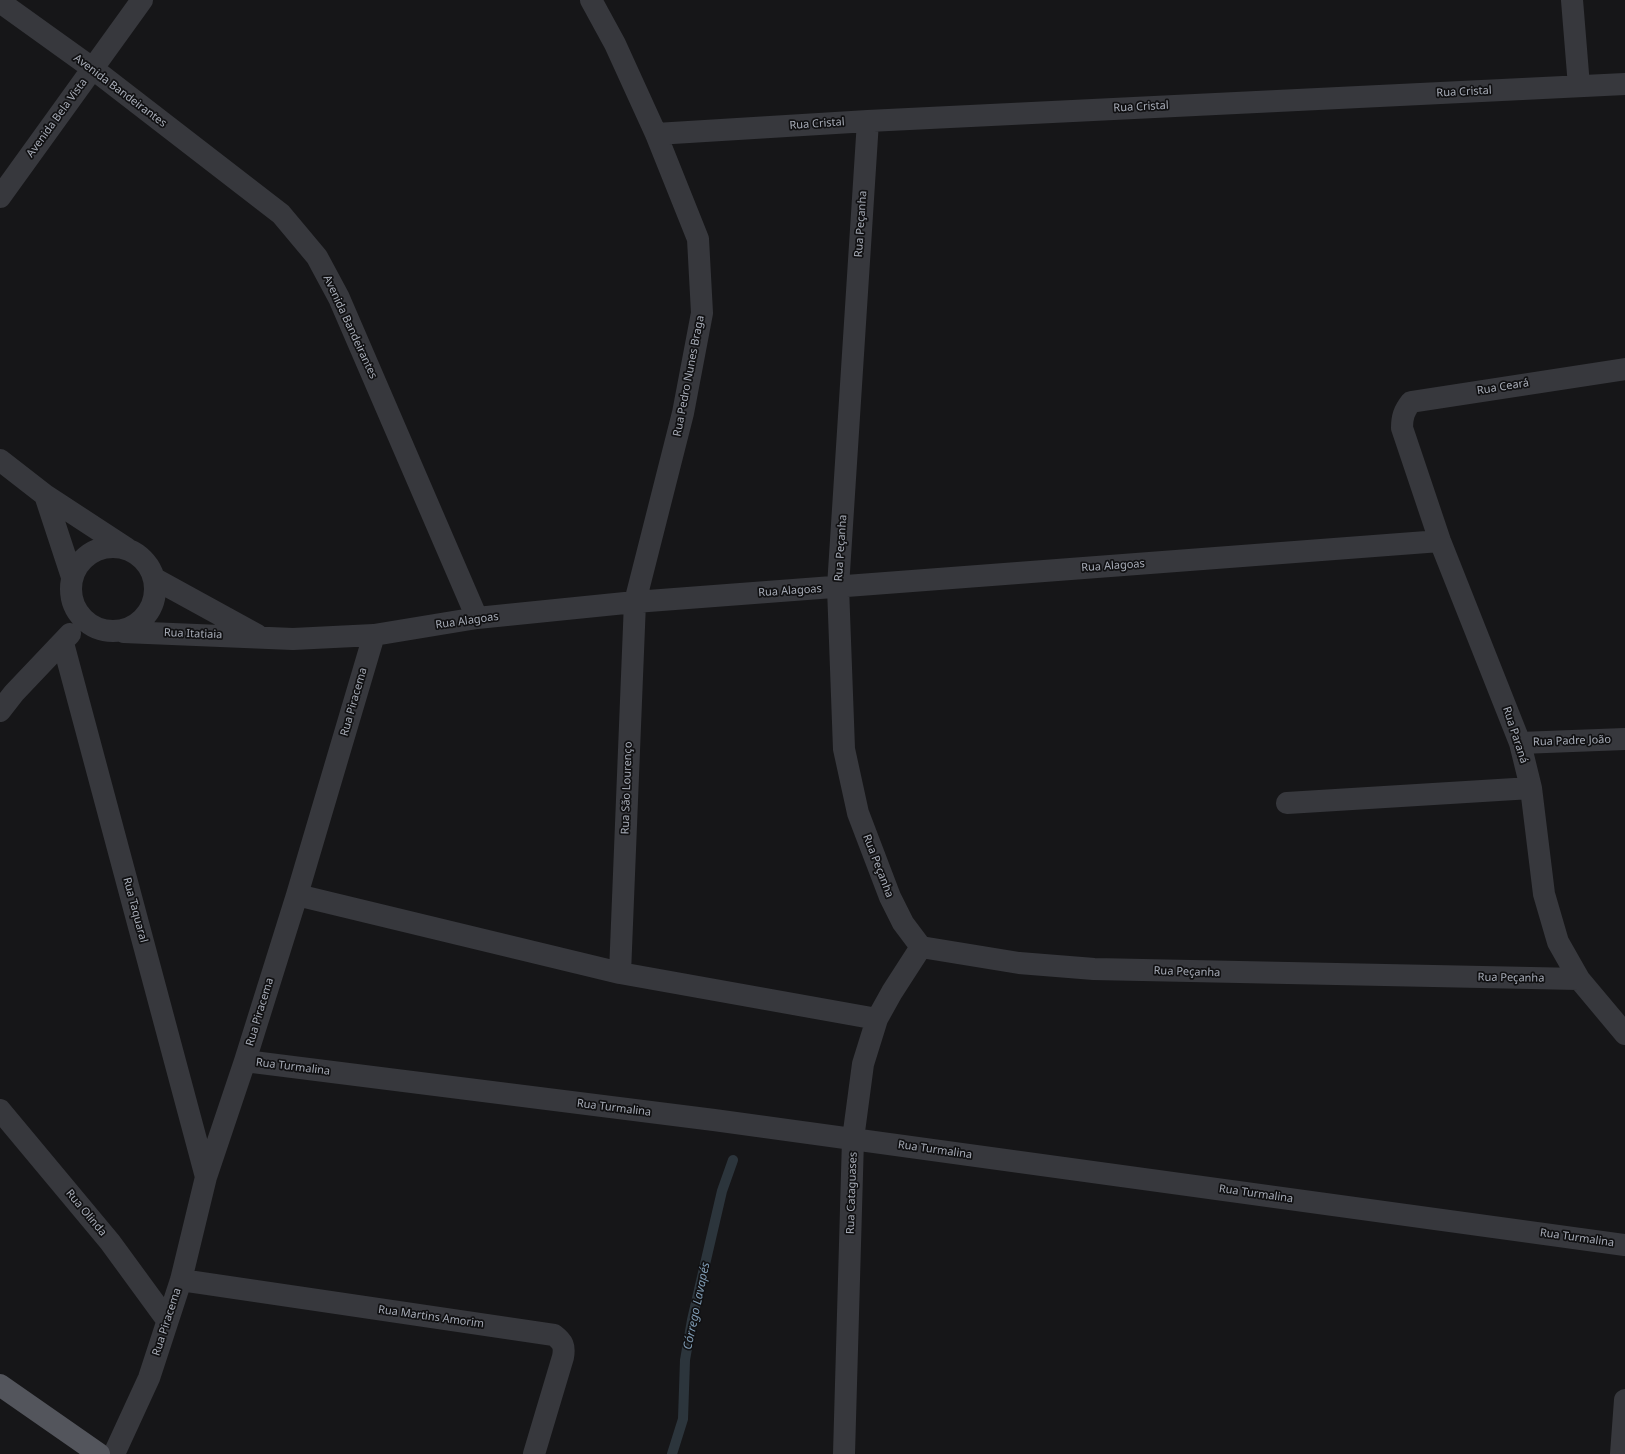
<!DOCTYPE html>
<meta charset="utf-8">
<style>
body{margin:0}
canvas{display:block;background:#161618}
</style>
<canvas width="1625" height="1454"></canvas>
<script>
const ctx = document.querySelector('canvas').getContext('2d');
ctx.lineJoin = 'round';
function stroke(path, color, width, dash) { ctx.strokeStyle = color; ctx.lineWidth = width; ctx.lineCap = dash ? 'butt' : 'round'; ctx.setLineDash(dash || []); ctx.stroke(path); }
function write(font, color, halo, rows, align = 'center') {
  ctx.font = font + ' "Noto Sans",sans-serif'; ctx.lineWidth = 3.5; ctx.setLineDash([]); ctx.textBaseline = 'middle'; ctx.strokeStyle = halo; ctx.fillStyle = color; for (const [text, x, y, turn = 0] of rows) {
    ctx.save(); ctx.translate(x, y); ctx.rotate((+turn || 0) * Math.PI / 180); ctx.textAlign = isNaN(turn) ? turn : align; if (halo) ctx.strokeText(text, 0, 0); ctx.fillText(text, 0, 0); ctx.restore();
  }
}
stroke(new Path2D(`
 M 672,1454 L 683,1419 L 685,1360 L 692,1320 L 722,1191 L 733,1160`), '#2c353c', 10);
stroke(new Path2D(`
 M 591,0 L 615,44 L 656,134 L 698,239 L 702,313 L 683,413 L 635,602 L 620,973
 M 1572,0 L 1579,86
 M 0,2 L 92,68 L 281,214 L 317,257 L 339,298 L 477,618
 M 868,121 L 838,587 L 844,749 L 858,813 L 890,897 L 903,923 L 921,947 L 1019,963 L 1094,969 L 1579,979
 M 656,134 L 868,121 L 1625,84
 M 0,197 L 142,0
 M 1625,369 L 1411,402 C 1404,411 1402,417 1402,428 L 1440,541 L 1520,743 L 1531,788 L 1544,894 L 1558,942 L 1579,979 L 1625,1034
 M 0,460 L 45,495 L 126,548
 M 45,495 L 72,577
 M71 589a42 42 0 1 1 84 0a42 42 0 1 1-84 0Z
 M 155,579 L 257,635
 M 124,632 L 293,639 L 374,635 L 477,618 L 635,602 L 1440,541
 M 63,643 L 206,1177
 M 0,711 L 14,693 L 70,634
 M 1520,743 L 1625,739
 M 1287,803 L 1531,788
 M 297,895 L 620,973 L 877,1019
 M 245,1061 L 714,1120 L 1625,1245
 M 0,1110 L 110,1242 L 167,1320
 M 181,1280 L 554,1335 C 563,1342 565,1346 563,1357 L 534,1454
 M 114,1454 L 149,1378 L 181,1280 L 206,1177 L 245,1061 L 297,895 L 374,635
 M 844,1454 L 853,1139 L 863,1064 L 877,1019 L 892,992 L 921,947
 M 1621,1454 L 1625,1400`), '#37383d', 22);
stroke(new Path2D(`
 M 0,1385 L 99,1454`), '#53555c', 22);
write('11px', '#a8adb8', '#111113', [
 ["Avenida Bandeirantes",120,91,37],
 ["Rua Cristal",1464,92,-3],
 ["Rua Cristal",1141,107,-3],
 ["Avenida Bela Vista",57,118,-54],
 ["Rua Cristal",817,124,-4],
 ["Rua Peçanha",861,224,-86],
 ["Avenida Bandeirantes",350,327,65],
 ["Rua Pedro Nunes Braga",689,376,-79],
 ["Rua Ceará",1503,387,-9],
 ["Rua Peçanha",841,548,-86],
 ["Rua Alagoas",1113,566,-4],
 ["Rua Alagoas",790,591,-4],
 ["Rua Alagoas",467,621,-8],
 ["Rua Itatiaia",193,634,2],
 ["Rua Piracema",354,702,-74],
 ["Rua Paraná",1515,735,72],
 ["Rua Padre João",1572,741,-2],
 ["Rua São Lourenço",627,788,-88],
 ["Rua Peçanha",878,866,69],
 ["Rua Taquaral",135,910,75],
 ["Rua Peçanha",1187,972,2],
 ["Rua Peçanha",1511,978,1],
 ["Rua Piracema",260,1012,-73],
 ["Rua Turmalina",293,1067,7],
 ["Rua Turmalina",614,1108,7],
 ["Rua Turmalina",935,1150,8],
 ["Rua Cataguases",852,1193,-88],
 ["Rua Turmalina",1256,1194,8],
 ["Rua Olinda",86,1213,50],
 ["Rua Turmalina",1577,1238,8],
 ["Rua Martins Amorim",431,1317,8],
 ["Rua Piracema",167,1322,-72]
]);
write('italic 12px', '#7f9bb3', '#111113', [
 ["Córrego Lavapés",697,1306,-78]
]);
</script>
